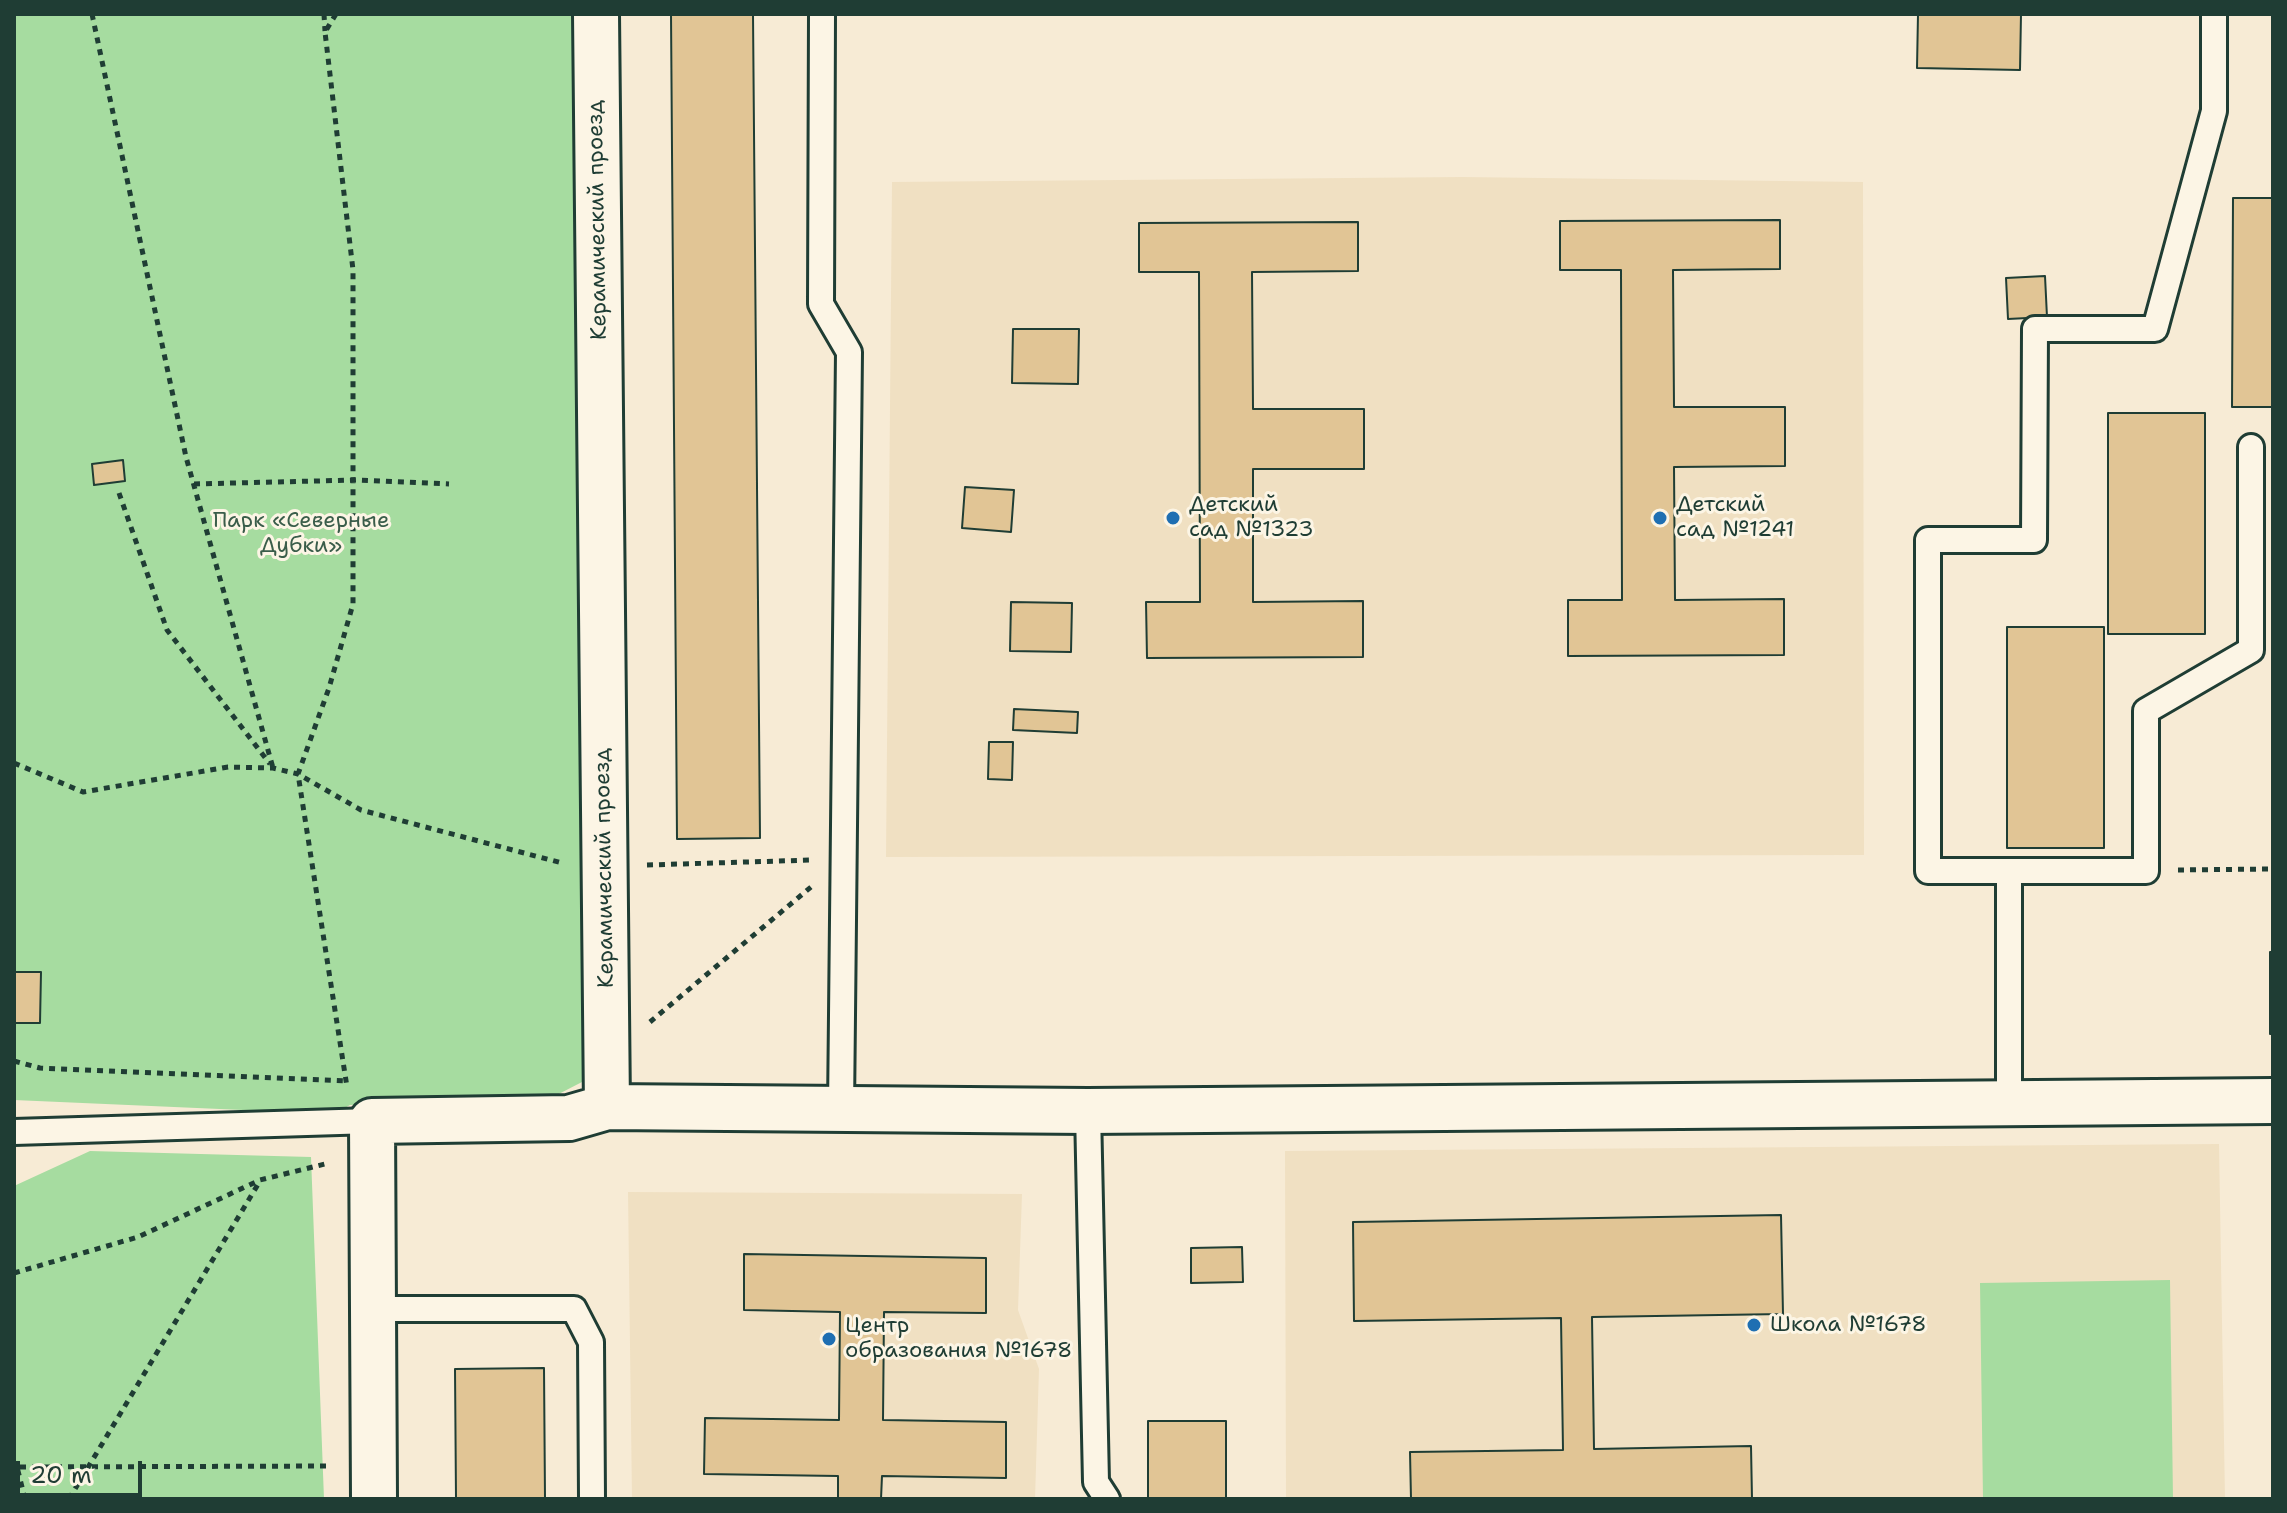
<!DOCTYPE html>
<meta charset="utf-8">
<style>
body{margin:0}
#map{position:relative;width:2287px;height:1513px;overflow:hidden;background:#f7ebd5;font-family:"Shantell Sans",sans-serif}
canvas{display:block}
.frame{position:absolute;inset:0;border:16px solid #1f3d34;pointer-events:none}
.scale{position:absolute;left:16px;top:1461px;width:126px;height:36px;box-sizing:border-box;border:4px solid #1f3d34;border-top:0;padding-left:10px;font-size:24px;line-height:28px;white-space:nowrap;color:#1f3d34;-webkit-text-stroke:6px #fcf5e5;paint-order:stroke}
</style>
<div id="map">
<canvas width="2287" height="1513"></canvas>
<div class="frame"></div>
<div class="scale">20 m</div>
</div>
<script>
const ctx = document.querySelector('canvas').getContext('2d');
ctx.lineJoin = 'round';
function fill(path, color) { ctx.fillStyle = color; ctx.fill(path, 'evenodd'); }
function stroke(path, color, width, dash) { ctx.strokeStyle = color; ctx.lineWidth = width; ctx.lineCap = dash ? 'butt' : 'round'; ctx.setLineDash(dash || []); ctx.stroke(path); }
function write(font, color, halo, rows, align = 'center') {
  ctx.font = font + ' "Shantell Sans",sans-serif'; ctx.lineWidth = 6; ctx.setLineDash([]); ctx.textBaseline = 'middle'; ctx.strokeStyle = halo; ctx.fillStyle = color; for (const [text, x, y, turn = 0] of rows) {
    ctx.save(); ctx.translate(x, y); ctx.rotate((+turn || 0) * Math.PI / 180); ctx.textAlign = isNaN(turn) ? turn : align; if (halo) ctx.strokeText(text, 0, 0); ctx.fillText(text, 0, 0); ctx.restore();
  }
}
fill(new Path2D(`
 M 1462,177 L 1863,182 L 1864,855 L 886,857 L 892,182 Z
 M 2219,1144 L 2225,1499 L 1286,1499 L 1285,1151 Z
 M 628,1192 L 1022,1194 L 1018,1310 L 1039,1369 L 1035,1499 L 632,1499 Z`), '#f0e0c2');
fill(new Path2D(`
 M 14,14 L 585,14 L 587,870 L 582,1082 L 549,1099 L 350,1105 L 334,1114 L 14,1100 Z
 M 90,1151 L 311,1157 L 324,1499 L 14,1499 L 14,1186 Z
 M 2170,1280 L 2173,1499 L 1983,1499 L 1980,1283 Z`), '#a6dca0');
const building = new Path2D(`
 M 671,14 L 753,14 L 760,838 L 677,839 Z
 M 1918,14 L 2021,14 L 2020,70 L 1917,68 Z
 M 2233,198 L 2273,198 L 2273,407 L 2232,407 Z
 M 1780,220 L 1780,269 L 1673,270 L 1674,407 L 1785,407 L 1785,466 L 1674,467 L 1675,600 L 1784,599 L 1784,655 L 1568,656 L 1568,600 L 1622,600 L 1621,270 L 1560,270 L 1560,221 Z
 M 1358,222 L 1358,271 L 1252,272 L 1253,409 L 1364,409 L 1364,469 L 1253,469 L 1253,602 L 1363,601 L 1363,657 L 1147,658 L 1146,602 L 1200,602 L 1199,272 L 1139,272 L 1139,223 Z
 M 2045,276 L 2047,317 L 2008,319 L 2006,278 Z
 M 1013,329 L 1079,329 L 1078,384 L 1012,383 Z
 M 2108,413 L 2205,413 L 2205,634 L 2108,634 Z
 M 123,460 L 125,481 L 94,485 L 92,464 Z
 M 965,487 L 1014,490 L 1011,532 L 962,528 Z
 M 1011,602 L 1072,603 L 1071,652 L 1010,651 Z
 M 2007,627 L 2104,627 L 2104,848 L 2007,848 Z
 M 1014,709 L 1078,712 L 1077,733 L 1013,730 Z
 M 989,742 L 1013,742 L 1012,780 L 988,779 Z
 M 2270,952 L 2273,952 L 2273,1034 L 2270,1034 Z
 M 14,972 L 41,972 L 40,1023 L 14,1023 Z
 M 1781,1215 L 1783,1314 L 1592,1317 L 1594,1449 L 1751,1446 L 1752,1499 L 1411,1499 L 1410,1452 L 1563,1450 L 1561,1318 L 1354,1321 L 1353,1222 Z
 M 1242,1247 L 1243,1282 L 1191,1283 L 1191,1248 Z
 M 744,1254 L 986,1258 L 986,1313 L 884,1312 L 883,1420 L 1006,1422 L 1006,1478 L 882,1476 L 881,1499 L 838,1499 L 838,1476 L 704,1474 L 705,1418 L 839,1420 L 840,1312 L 744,1310 Z
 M 544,1368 L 545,1499 L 456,1499 L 455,1369 Z
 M 1148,1421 L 1226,1421 L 1226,1499 L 1148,1499 Z`);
fill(building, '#e1c595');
stroke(building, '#1f3d34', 2);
const lane = new Path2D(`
 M 822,14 L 821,304 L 849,352 L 841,1109
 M 2009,871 L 2146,871 L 2146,711 L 2251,650 L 2251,447
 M 2009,1103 L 2009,871 L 1928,871 L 1928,540 L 2034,540 L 2035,329 L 2155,329 L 2214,111 L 2214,14
 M 1088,1111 L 1096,1482 L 1107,1499
 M 14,1132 L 372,1121
 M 373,1309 L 574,1309 L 591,1342 L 592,1499`);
const street = new Path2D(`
 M 596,14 L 607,1107
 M 374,1499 L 372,1121 L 569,1118 L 607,1107 L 1088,1111 L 2273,1101`);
stroke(lane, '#1f3d34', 30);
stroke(street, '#1f3d34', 50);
stroke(new Path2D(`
 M 92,14 L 186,457 L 273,768
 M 324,14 L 325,31
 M 336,14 L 325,32 L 353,270 L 353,604 L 329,688 L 298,774 L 347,1087
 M 194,484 L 356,480 L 449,484
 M 119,493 L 167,630 L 270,764
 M 14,763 L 83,792 L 228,767 L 273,768 L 298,774 L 361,810 L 562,863
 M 647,865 L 813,860
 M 2178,870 L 2273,869
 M 650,1022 L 811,887
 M 14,1061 L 40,1068 L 346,1081
 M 14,1273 L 138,1237 L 260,1180 L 329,1163
 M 25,1499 L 17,1467 L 331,1466
 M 69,1499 L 260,1181`), '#1f3d34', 5, [6, 6]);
stroke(lane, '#fcf5e5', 24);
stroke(street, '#fcf5e5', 44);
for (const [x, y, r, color] of [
 [1173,518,8,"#1f6fb2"],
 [1660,518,8,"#1f6fb2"],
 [1754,1325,8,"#1f6fb2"],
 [829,1339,8,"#1f6fb2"]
]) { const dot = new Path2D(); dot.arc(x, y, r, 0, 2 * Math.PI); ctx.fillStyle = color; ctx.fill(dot); stroke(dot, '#fcf5e5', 3); }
write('22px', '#1f3d34', '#fcf5e5', [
 ["Керамический проезд",598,220,-91],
 ["Керамический проезд",605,868,-91]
]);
write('22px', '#1f3d34', '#fcf5e5', [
 ["Детский",1189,505],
 ["сад №1323",1189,530],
 ["Детский",1676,505],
 ["сад №1241",1676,530],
 ["Школа №1678",1770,1325],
 ["Центр",845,1326],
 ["образования №1678",845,1351]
], 'left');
write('22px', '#3a5d4a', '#fcf5e5', [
 ["Парк «Северные",301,521],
 ["Дубки»",301,546]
]);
</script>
